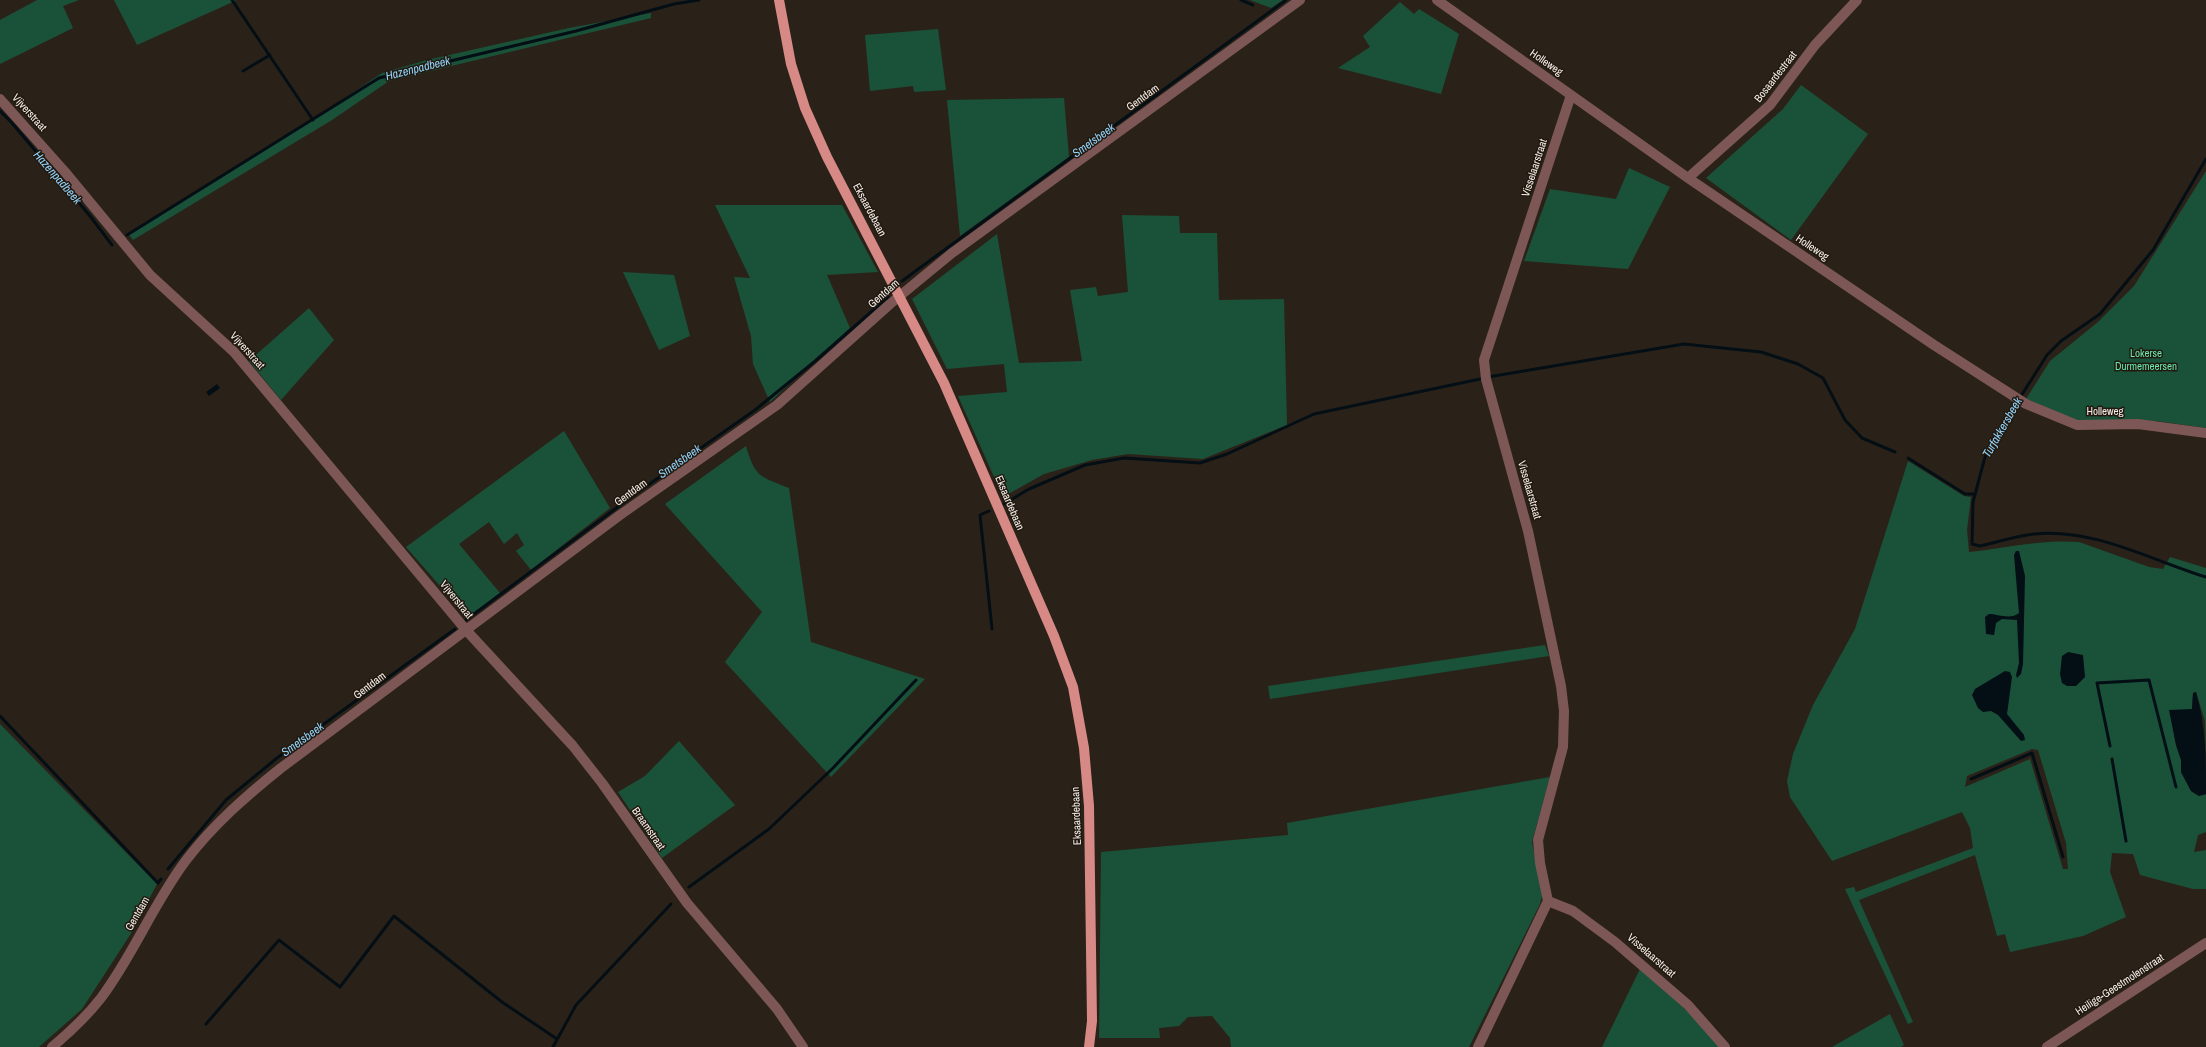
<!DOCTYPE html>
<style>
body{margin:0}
canvas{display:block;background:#2a2218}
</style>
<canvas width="2206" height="1047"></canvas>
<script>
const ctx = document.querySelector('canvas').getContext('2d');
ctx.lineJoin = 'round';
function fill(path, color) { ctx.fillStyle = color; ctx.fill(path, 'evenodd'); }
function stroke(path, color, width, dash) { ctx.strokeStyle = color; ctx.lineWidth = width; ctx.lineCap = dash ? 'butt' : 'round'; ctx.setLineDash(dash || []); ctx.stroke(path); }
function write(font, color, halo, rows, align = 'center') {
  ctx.font = font + ' "Archivo Narrow",sans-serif'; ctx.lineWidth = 3; ctx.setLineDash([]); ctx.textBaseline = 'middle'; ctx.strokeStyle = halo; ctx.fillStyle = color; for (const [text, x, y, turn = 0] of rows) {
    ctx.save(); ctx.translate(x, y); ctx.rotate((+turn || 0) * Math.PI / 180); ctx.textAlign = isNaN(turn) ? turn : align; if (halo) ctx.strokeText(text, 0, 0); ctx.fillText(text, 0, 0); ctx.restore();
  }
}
fill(new Path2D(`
 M 37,0 L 79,0 L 63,6 L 73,28 L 0,64 L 0,20 Z
 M 114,0 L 235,0 L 235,1 L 137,45 Z
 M 1250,0 L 1283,0 L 1271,8 Z
 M 1400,2 L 1414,14 L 1419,9 L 1459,34 L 1441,94 L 1338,68 L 1370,47 L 1363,36 Z
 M 651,13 L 651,18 L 389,81 L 332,120 L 133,240 L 129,235 L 312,120 L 382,73 L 427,60 L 569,28 Z
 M 938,29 L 946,90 L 914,92 L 913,86 L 870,91 L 865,35 Z
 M 1801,85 L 1868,134 L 1791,240 L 1706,178 L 1783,109 Z
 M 1064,98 L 1069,157 L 960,236 L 947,100 Z
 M 1629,168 L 1670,187 L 1628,269 L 1524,261 L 1550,189 L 1616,199 Z
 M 2206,171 L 2206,428 L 2157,421 L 2075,420 L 2026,399 L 2050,361 L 2098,322 L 2134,286 Z
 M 715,205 L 842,205 L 878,272 L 827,275 L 850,328 L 770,402 L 753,364 L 751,336 L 734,277 L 750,278 Z
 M 1122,215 L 1179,216 L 1180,233 L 1217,233 L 1219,300 L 1284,299 L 1287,425 L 1203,459 L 1128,454 L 1092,460 L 1044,474 L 1003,497 L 958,396 L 1007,392 L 1004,364 L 947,369 L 912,299 L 997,234 L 1019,363 L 1082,361 L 1070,290 L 1096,287 L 1098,296 L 1128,292 Z
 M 623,272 L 674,275 L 690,336 L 659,350 Z
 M 309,308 L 334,340 L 281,400 L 249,361 Z
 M 564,431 L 610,508 L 531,570 L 516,551 L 524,545 L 517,533 L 504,544 L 489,522 L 459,544 L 500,593 L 468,618 L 406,547 Z
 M 746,446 C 755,477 759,476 789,488 L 811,642 L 925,679 L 831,777 L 725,662 L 762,612 L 665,504 Z
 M 1908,461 L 1964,496 L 1971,497 L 1967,530 L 1969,552 C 2006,548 2041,539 2079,542 L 2149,567 L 2163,569 L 2170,557 L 2206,568 L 2206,756 L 2205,721 L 2196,692 L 2193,693 L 2192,710 L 2170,710 L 2176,745 L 2181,760 L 2181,772 L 2191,791 L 2199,796 L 2206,794 L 2206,832 L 2198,835 L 2194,852 L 2206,850 L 2206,889 L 2193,889 L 2140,875 L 2133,854 L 2112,853 L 2110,872 L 2126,917 L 2083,936 L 2010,952 L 2005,934 L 1997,936 L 1975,855 L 1859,900 L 1913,1022 L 1908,1024 L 1845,889 L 1854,887 L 1856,892 L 1973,848 L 1970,828 L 1962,812 L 1832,861 L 1790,797 L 1787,781 L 1793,754 L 1813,705 L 1855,629 ZM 2032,749 L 2038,750 L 2066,843 L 2068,869 L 2063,869 L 2030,759 L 1965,787 L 1967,776 Z
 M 1545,645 L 1549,656 L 1270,699 L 1268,686 Z
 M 0,724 L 157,884 L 130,935 L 82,1009 L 39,1047 L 0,1047 Z
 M 679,741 L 735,805 L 662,858 L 618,792 L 645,776 Z
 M 1550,777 L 1532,842 L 1542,896 L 1540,904 L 1469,1047 L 1231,1047 L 1230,1038 L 1212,1016 L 1188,1017 L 1179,1026 L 1159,1028 L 1160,1038 L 1099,1038 L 1101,852 L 1288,835 L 1287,823 Z
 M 1641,967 L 1681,1005 L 1721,1047 L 1602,1047 Z
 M 1890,1014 L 1904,1045 L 1901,1047 L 1832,1047 Z`), '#1a5139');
fill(new Path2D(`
 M 217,384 L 220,388 L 209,396 L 206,392 Z
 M 2016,551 L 2019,551 L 2025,576 L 2023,664 L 2021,674 L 2017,678 L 2016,675 L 2019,663 L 2017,620 L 2002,619 L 1996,623 L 1994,635 L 1986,634 L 1985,617 L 1989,614 C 1997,614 2011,620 2019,613 L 2014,555 Z
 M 2068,652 L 2083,655 L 2085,677 L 2076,686 L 2067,686 L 2062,683 L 2060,674 L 2062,656 Z
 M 2005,671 L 2010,672 L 2012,677 L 2007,714 L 2024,735 L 2025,740 L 2021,741 L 1998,715 L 1991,711 L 1983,712 L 1978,708 L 1972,695 L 1975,689 Z
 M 2196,692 C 2206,726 2206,758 2206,794 L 2199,796 L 2191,791 L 2181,772 L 2181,760 L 2176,745 L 2169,710 L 2192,709 L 2193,693 Z`), '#040e15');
stroke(new Path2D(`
 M 232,0 L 313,120
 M 1241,0 L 1253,5
 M 243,71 L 270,55
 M 0,111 L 12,123 L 90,216 L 112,245
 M 2206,159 L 2153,250 L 2100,314 L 2061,341 L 2047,355 L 2009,415 L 1985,457 L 1973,502 L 1972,544 L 1980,546 C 1998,542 2016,536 2034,534 C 2095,528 2150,560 2206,577
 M 127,235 L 379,78 L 576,31 L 674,4 L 699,0
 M 902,281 L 1286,0
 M 1488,377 L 1684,344 L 1761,352 L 1798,364 L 1823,378 L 1845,420 L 1862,438 L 1895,452
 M 1908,458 L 1965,494 L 1975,494
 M 1004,504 L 1029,489 L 1085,465 L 1124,458 L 1200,463 L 1227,454 L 1314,414 L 1480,379
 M 989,511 L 980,515 L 992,629
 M 466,620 L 631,497 L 755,410 L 814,362 L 888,297
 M 0,716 L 158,883 L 161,879
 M 2110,746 L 2097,683 L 2149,680 L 2176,787
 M 2112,759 L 2126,841
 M 1971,779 L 2032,753 L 2063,857
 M 168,869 L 226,800 L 277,758 L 455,629
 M 689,887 L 769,829 L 833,768 L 916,680
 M 206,1024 L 279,940 L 340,987 L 394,916 L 502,1002 L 557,1039
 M 553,1047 L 576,1005 L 671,904`), '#040e15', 3);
stroke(new Path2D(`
 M 1437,0 L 1688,178 L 1934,345 L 2026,404 L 2077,425 L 2138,424 L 2206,433
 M 0,99 L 65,172 L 150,275 L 234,352 L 466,630 L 573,746 L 602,783 L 687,903 L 777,1009 L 803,1047
 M 1688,178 L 1770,105 L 1815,45 L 1857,0
 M 1548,901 L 1573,911 L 1615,942 L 1688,1005 L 1725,1047
 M 52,1047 C 70,1032 87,1016 101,998 C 134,954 154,902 187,859 C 214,824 246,796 281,768 L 620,515 L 777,405 L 890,304 L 952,253 L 1300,0
 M 1478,1047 L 1548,901 L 1540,863 L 1538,840 L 1563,747 L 1564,711 L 1561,686 L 1528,531 L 1486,379 L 1484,360 L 1571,95
 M 2047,1047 L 2206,943`), '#7d5755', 10);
stroke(new Path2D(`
 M 779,0 L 791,64 L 805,108 L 827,157 L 944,383 L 1054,636 L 1073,687 L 1084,748 L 1089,806 L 1092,1021 L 1089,1047`), '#d78985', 10);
write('11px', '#f6f0ea', '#21180f', [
 ["Holleweg",1546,63,35],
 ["Bosaardestraat",1776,77,-52],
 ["Gentdam",1143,98,-36],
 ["Vijverstraat",29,113,48],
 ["Visselaarstraat",1535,168,-72],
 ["Eksaardebaan",869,210,62],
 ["Holleweg",1812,248,34],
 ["Gentdam",884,294,-41],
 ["Vijverstraat",247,351,48],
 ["Holleweg",2105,412],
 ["Visselaarstraat",1529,490,74],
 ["Gentdam",631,493,-36],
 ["Eksaardebaan",1009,503,67],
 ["Vijverstraat",456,600,51],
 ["Gentdam",370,686,-37],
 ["Eksaardebaan",1077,816,-92],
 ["Braamstraat",648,829,55],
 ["Gentdam",138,914,-60],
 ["Visselaarstraat",1651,956,41],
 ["Heilige-Geestmolenstraat",2120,985,-33]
]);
write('11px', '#69eaaf', '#21180f', [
 ["Lokerse",2146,354],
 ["Durmemeersen",2146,367]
]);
write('italic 12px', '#94d6fd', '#21180f', [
 ["Hazenpadbeek",418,69,-14],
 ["Smetsbeek",1094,141,-36],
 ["Hazenpadbeek",57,178,49],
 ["Turfakkersbeek",2003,428,-60],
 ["Smetsbeek",680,462,-35],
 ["Smetsbeek",303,740,-36]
]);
</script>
